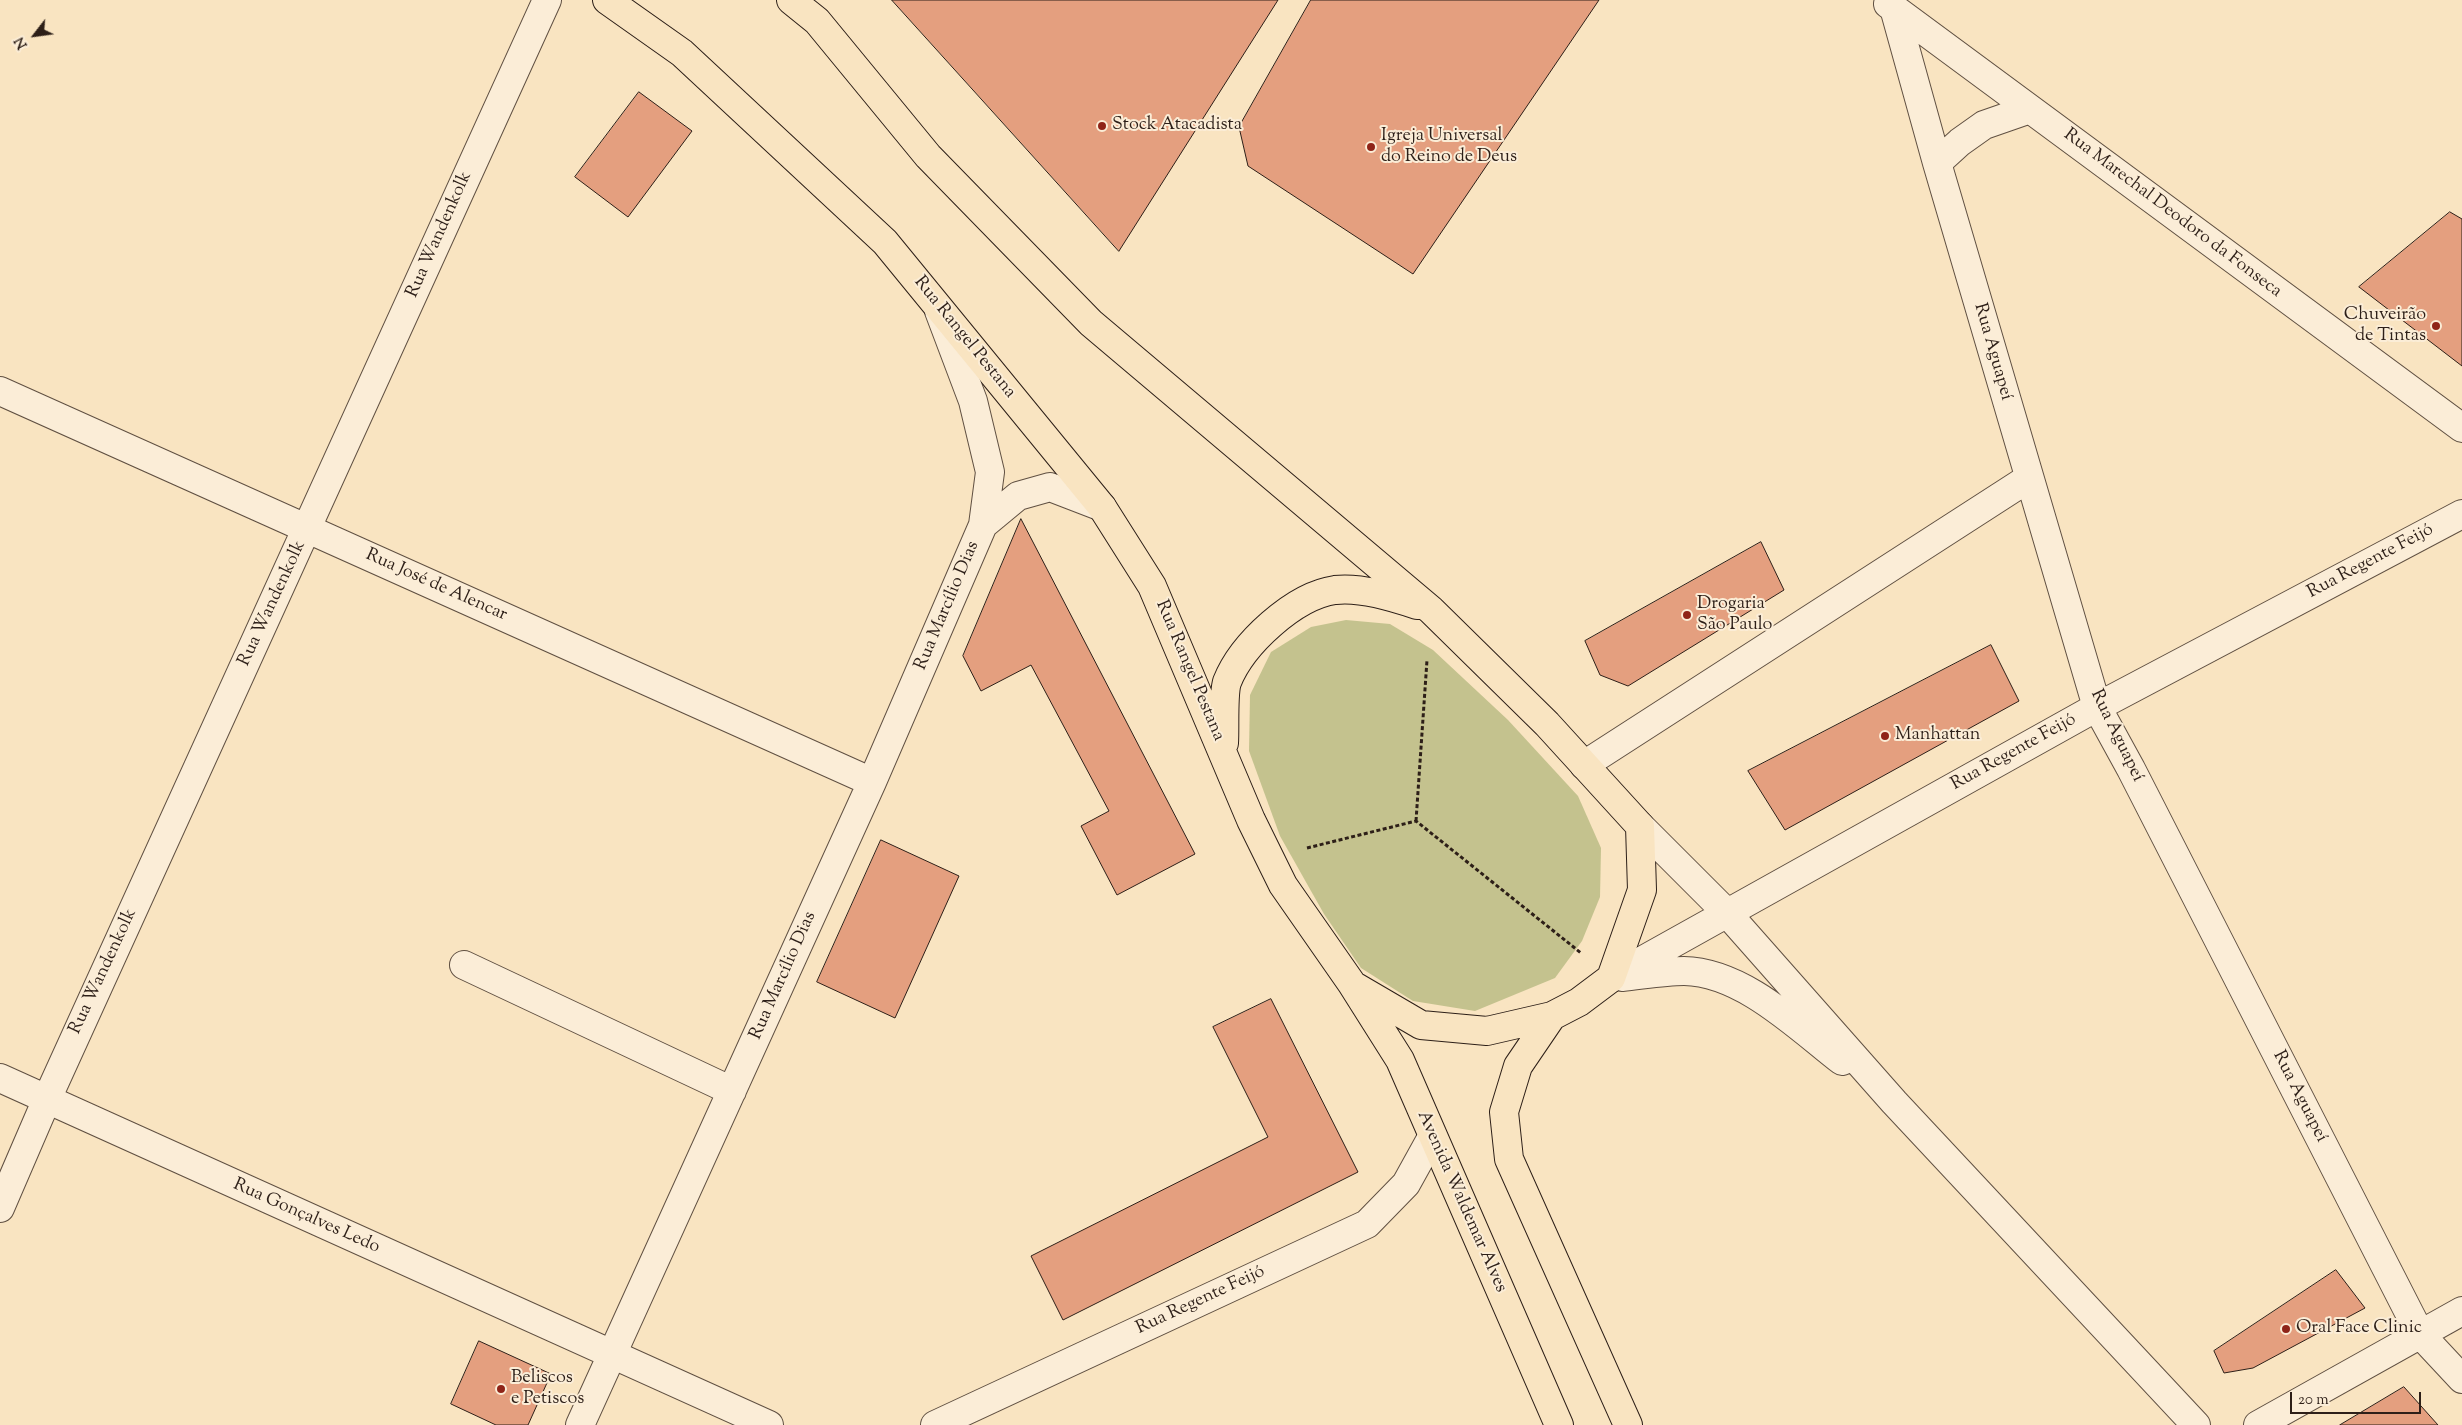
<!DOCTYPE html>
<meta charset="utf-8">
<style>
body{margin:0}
#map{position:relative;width:2462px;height:1425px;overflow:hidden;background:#f9e4c1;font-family:"Sorts Mill Goudy",serif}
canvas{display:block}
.north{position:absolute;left:10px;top:10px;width:50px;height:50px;-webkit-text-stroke:4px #fbedd7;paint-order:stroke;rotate:240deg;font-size:14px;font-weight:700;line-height:20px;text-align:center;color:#2d1f18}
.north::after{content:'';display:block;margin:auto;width:18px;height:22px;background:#2d1f18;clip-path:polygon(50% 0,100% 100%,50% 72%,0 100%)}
.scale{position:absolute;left:2290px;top:1392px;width:131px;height:22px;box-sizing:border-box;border:2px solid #2d1f18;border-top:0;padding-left:6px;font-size:15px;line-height:18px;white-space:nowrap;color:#2d1f18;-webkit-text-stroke:4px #fbedd7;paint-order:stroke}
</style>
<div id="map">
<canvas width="2462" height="1425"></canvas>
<div class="north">N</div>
<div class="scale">20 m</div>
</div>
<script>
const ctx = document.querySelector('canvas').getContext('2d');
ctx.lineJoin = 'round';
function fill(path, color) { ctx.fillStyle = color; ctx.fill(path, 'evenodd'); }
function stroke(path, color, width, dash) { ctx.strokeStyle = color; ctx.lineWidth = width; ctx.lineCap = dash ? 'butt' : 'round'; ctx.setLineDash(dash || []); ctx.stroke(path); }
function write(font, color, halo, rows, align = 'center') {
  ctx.font = font + ' "Sorts Mill Goudy",serif'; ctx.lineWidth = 4; ctx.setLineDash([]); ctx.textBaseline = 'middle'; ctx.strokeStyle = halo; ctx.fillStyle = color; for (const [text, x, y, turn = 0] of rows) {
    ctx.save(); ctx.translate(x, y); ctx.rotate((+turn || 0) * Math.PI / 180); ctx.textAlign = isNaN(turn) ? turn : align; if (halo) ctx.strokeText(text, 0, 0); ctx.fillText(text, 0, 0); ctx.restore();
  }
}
fill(new Path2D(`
 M 1346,620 L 1390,624 L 1433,650 L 1508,720 L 1578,796 L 1601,848 L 1600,897 L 1582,941 L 1555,978 L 1475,1011 L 1413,1001 L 1361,968 L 1324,914 L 1280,836 L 1249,751 L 1250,695 L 1271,652 L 1311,627 Z`), '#c4c28e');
const building = new Path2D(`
 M 892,0 L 1278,0 L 1119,251 Z
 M 1311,0 L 1599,0 L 1413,274 L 1248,166 L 1239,127 Z
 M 639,92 L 692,131 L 628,217 L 575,177 Z
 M 2450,212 L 2462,219 L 2462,366 L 2359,287 Z
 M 1021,519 L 1195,854 L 1117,895 L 1081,826 L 1109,811 L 1031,665 L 981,691 L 963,656 Z
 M 1761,542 L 1784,590 L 1628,686 L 1600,675 L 1585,641 Z
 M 1991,645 L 2019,701 L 1785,830 L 1748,771 Z
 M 881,840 L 959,876 L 895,1018 L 817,982 Z
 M 1271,999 L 1358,1172 L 1063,1320 L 1031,1256 L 1268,1137 L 1213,1027 Z
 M 2336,1270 L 2365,1308 L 2253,1368 L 2224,1373 L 2214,1351 Z
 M 479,1341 L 551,1374 L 528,1425 L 496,1425 L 451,1404 Z
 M 2404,1387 L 2438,1425 L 2340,1425 Z`);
fill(building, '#e49f7f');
stroke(building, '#2d1f18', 1);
const minor = new Path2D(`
 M 1888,4 L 2462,428
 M 1894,8 L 1937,163 L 2097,707 L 2131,769 L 2420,1334 L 2462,1379
 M 1937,163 L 1960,142 L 1984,125 L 2030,109
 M 0,391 L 872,782
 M 983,525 L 1018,496 L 1050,487 L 1102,507
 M 1584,765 L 2029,478
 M 1640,826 L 1727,913 L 1894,1102 L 2196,1425
 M 464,965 L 732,1091
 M 1622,977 C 1642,975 1664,971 1684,971 C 1743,972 1798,1027 1842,1061
 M 1611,978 L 2097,707 L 2462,514
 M 0,1078 L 769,1425
 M 0,1208 L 47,1099 L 547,0
 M 580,1425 L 872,782 L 983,525 L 990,472 L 973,401 L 939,311
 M 935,1425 L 1367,1224 L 1406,1184 L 1432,1137
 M 2258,1425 L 2462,1311`);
const major = new Path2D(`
 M 607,0 L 682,53 L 885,242 L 1102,507 L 1152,586 L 1251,820 L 1283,885 L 1352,984 L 1400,1060 L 1559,1425
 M 791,0 L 817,21 L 928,156 L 1091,323 L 1431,610 L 1547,724 L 1640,826 L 1642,890 L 1611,978 L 1579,1002 L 1552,1016 L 1487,1031 L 1421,1025 L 1356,987
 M 1224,743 C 1225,728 1223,694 1227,682 C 1242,644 1294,596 1335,590 C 1361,587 1393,597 1417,605
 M 1552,1016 L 1518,1066 L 1504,1112 L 1509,1159 L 1628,1425`);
stroke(minor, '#605042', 30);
stroke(major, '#2d1f18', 30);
stroke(new Path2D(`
 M 1416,821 L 1427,660
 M 1307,848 L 1416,821 L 1581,953`), '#2d1f18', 3, [4, 2.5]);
stroke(minor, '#fbedd7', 28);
stroke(major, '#f9e4c1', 28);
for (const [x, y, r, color] of [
 [1102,126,5,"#8f2418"],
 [1371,147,5,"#8f2418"],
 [2436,326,5,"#8f2418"],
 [1687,615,5,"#8f2418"],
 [1885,736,5,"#8f2418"],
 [2286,1329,5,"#8f2418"],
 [501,1389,5,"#8f2418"]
]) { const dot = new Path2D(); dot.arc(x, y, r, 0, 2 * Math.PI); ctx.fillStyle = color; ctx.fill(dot); stroke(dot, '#fbedd7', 2); }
write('18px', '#2d1f18', '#fbedd7', [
 ["Stock Atacadista",1112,126],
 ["Igreja Universal",1381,137],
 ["do Reino de Deus",1381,158],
 ["Chuveirão",2426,316,"right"],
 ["de Tintas",2426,337,"right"],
 ["Drogaria",1697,605],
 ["São Paulo",1697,626],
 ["Manhattan",1895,736],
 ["Oral Face Clinic",2296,1329],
 ["Beliscos",511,1379],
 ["e Petiscos",511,1400]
], 'left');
write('18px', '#2d1f18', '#fbedd7', [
 ["Rua Marechal Deodoro da Fonseca",2172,214,37],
 ["Rua Wandenkolk",440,235,-66],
 ["Rua Rangel Pestana",964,338,51],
 ["Rua Aguapeí",1992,352,74],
 ["Rua Regente Feijó",2371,562,-28],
 ["Rua José de Alencar",436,586,24],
 ["Rua Wandenkolk",273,604,-65],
 ["Rua Marcílio Dias",948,606,-67],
 ["Rua Rangel Pestana",1189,671,67],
 ["Rua Aguapeí",2116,736,64],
 ["Rua Regente Feijó",2014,753,-29],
 ["Rua Wandenkolk",104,972,-65],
 ["Rua Marcílio Dias",784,976,-66],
 ["Rua Aguapeí",2299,1097,63],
 ["Avenida Waldemar Alves",1461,1202,66],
 ["Rua Gonçalves Ledo",306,1217,24],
 ["Rua Regente Feijó",1201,1301,-25]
]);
</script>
